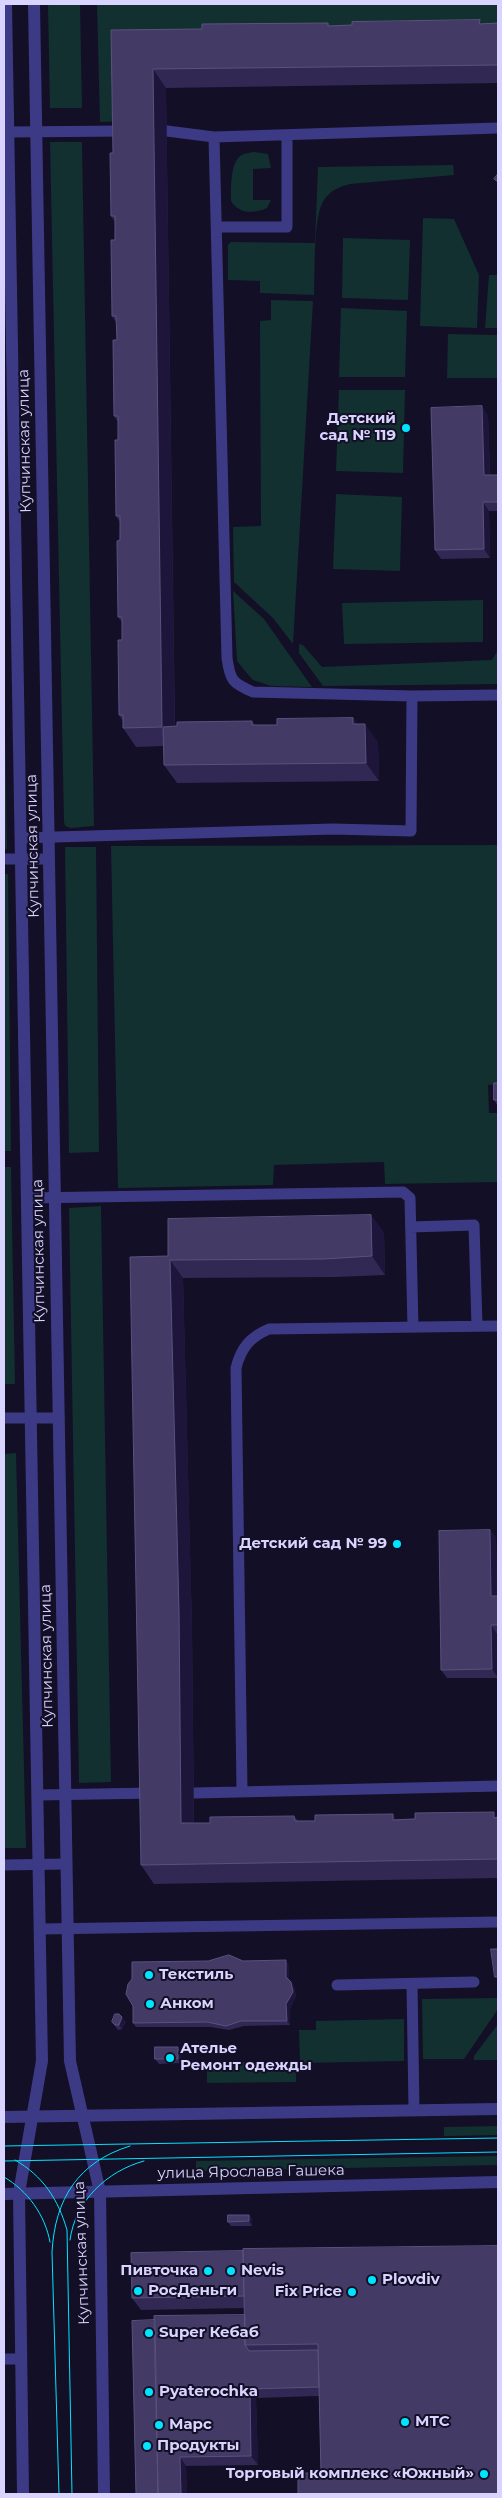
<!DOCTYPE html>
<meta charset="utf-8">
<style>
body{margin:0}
#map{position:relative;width:502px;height:2498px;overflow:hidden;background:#130f26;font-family:Montserrat,sans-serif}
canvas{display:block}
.frame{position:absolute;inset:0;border:5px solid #d9d4ff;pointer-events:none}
</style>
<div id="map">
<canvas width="502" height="2498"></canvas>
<div class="frame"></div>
</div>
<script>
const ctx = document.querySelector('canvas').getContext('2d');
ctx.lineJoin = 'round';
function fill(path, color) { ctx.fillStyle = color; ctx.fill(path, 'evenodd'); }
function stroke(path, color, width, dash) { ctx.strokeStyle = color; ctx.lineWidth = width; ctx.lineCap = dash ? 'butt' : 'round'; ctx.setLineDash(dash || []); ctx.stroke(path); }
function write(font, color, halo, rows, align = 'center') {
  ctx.font = font + ' Montserrat,sans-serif'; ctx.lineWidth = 4; ctx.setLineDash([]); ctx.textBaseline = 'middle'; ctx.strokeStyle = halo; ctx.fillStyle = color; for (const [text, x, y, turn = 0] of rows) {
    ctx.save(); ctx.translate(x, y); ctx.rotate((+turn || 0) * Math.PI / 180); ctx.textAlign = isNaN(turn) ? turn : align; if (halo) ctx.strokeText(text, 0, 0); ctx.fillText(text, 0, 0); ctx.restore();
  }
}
fill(new Path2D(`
 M 48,4 L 80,4 L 82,108 L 50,108 Z
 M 97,4 L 498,4 L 498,42 L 215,43 L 125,121 L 100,122 Z
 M 50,142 L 82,142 L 94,826 L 71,828 L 65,826 L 64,822 Z
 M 254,152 L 268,154 L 271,168 L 253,169 L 253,200 L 271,200 L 267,208 C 253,214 239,214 231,201 C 231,190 230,160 242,155 C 245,153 250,153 254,152 Z
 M 453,165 L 454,175 L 350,184 C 339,187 331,190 324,200 C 313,214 315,274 314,295 L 260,293 L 260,281 L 228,280 L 228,245 L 231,242 L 315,243 L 318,167 Z
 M 423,218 L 454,219 L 479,275 L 477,328 L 420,326 Z
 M 343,238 L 410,240 L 408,300 L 342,298 Z
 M 489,275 L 498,275 L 498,328 L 485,328 Z
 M 271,300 L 313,301 L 293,644 L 273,618 L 234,582 L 233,527 L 261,526 L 260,321 L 271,320 Z
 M 341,308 L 407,311 L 405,377 L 339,377 Z
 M 448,334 L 498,335 L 498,378 L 447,378 Z
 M 339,390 L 405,390 L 403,473 L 336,471 Z
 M 336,494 L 402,497 L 400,571 L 333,569 Z
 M 233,591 L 264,619 L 312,687 L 271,686 L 253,680 L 245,671 L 237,661 Z
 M 483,600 L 483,642 L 344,644 L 342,603 Z
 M 299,644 L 303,645 L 322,667 L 492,660 L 498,650 L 498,684 L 323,686 L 299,653 Z
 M 4,663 L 7,849 L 4,849 Z
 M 498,845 L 498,1084 L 488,1085 L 489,1113 L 498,1113 L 498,1182 L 385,1184 L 384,1162 L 274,1165 L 273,1185 L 118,1188 L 111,846 Z
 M 65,847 L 96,847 L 99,1152 L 69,1153 Z
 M 4,874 L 8,874 L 11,1151 L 4,1151 Z
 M 4,1167 L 11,1167 L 15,1384 L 4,1384 Z
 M 101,1206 L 111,1782 L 79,1783 L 69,1208 Z
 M 16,1453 L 26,1848 L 4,1848 L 4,1454 Z
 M 498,1998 L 498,2009 L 464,2059 L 423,2059 L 422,1999 Z
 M 404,2019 L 404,2061 L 300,2063 L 299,2030 L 316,2030 L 316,2021 Z
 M 498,2024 L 498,2060 L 474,2060 L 474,2056 Z
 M 296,2061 L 296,2082 L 207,2083 L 207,2063 Z
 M 498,2126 L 498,2135 L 444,2136 L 444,2127 Z
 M 498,2156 L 498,2165 L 196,2171 L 196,2161 Z`), '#12302f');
stroke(new Path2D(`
 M 167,131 L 214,137 L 498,128
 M 9,132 L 125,131
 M 214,137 L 227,658 C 230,680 232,683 253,692 L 412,696 L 498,695
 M 217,227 L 287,227 L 287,135
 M 21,838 L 333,829 L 411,831 L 412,696
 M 4,859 L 49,859
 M 28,1198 L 403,1192 L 410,1198 L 413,1327
 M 411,1227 L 474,1225 L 477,1326
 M 4,1418 L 59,1418
 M 242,1791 L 236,1368 C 241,1348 250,1337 269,1329 L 498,1326
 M 195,1793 L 498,1786
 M 38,1795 L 154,1793
 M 4,1865 L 66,1864
 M 40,1929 L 498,1922
 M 412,1984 L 414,2110
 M 337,1985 L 474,1982
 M 4,2359 L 21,2359`), '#3d3a85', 11);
stroke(new Path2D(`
 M 6,4 L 42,2061 L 19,2193 L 23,2494
 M 34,4 L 70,2061 L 100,2192 L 104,2494`), '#3d3a85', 12);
stroke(new Path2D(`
 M 4,2117 L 498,2109
 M 4,2194 L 498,2182`), '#3d3a85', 12);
stroke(new Path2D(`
 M 4,2146 L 498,2138
 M 15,2160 C 43,2176 58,2199 67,2230 L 72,2494
 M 4,2161 L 498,2152
 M 4,2177 C 28,2191 45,2215 50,2242
 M 70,2240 C 75,2201 107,2171 144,2161
 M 59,2494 L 52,2252 C 55,2199 78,2162 130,2146`), '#00e5ff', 1);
fill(new Path2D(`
 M 328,23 L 331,26 L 498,23 L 498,83 L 166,88 L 175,726 L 252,721 L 255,725 L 277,725 L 353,718 L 357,724 L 378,742 L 379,781 L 177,783 L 164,765 L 164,746 L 136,747 L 123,728 L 123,721 L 119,715 L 122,640 L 122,622 L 118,617 L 120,522 L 116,516 L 118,440 L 118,422 L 114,416 L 117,340 L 116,322 L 112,316 L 115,240 L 115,222 L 111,216 L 113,153 L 111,30 L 202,29 Z
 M 488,415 L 490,475 L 498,475 L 498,511 L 489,511 L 490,558 L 441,559 L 435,550 Z
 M 498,1083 L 498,1105 L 497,1105 L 494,1100 Z
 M 371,1215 L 384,1233 L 385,1275 L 337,1277 L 183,1278 L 192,1629 L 194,1823 L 210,1823 L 294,1816 L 298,1821 L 498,1817 L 498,1878 L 154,1884 L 141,1865 L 168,1256 Z
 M 490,1530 L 496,1538 L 497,1596 L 498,1596 L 498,1634 L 497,1634 L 498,1678 L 447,1678 L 441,1670 Z
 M 243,1961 L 289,1965 L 289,1980 L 294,1986 L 296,1996 L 290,2009 L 290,2025 L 244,2026 L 229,2030 L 210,2027 L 136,2027 L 133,2023 Z
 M 112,2022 L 126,2022 L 122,2029 L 118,2030 Z
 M 181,2052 L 181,2063 L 159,2064 L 155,2059 Z
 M 249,2215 L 252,2219 L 252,2226 L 231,2226 L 228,2222 Z
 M 498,2246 L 321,2473 L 319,2396 L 256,2398 L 258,2465 L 186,2466 L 187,2494 L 155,2320 L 245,2315 L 245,2308 L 141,2310 L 132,2298 Z`), '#312854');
fill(new Path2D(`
 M 153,69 L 166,88 L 175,746 L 162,727 Z
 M 482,406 L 488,415 L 490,484 L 484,475 Z
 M 483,502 L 489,511 L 490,558 L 484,549 Z
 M 353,718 L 365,735 L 365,724 L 378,742 L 379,781 L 366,763 L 353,724 Z
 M 371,1215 L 384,1233 L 385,1275 L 372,1256 Z
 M 170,1260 L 183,1278 L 192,1629 L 194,1842 L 181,1823 Z
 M 490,1530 L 496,1538 L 497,1604 L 491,1596 Z
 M 491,1625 L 497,1634 L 498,1678 L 492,1669 Z
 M 393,1814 L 406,1832 L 393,1820 Z
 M 286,1960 L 289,1965 L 289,1982 L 286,1977 Z
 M 291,1982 L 294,1986 L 296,1996 L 290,2009 L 290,2025 L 287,2021 L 286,2004 Z
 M 122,2017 L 126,2022 L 122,2029 L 119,2025 Z
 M 178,2047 L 181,2052 L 181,2063 L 178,2059 Z
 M 249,2215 L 252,2219 L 252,2226 L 249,2221 Z
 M 250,2389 L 256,2398 L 258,2465 L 251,2456 Z
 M 180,2457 L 186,2466 L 187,2494 L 181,2494 Z`), '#1d163a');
const building = new Path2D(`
 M 480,20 L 479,24 L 498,23 L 498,65 L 153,69 L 162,727 L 123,728 L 123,715 L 119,715 L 118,640 L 122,640 L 122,617 L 118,617 L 117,541 L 120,540 L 120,516 L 116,516 L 115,440 L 118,440 L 118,416 L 114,416 L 113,340 L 117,340 L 116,316 L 112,316 L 111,240 L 115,240 L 115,216 L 111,216 L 110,153 L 113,153 L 111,30 L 202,29 L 202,24 L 328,23 L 328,26 L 352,25 L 352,22 Z
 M 498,174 L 498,182 L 494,179 Z
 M 482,406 L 484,475 L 498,475 L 498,502 L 483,502 L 484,549 L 435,550 L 431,408 Z
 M 353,718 L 353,724 L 365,724 L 366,763 L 164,765 L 163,727 L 177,726 L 177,722 L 252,721 L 252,725 L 277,725 L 277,719 Z
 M 494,1083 L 498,1083 L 498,1100 L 494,1100 Z
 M 371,1215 L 372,1256 L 324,1259 L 170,1260 L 179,1611 L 181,1823 L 210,1823 L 210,1817 L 294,1816 L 295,1821 L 315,1821 L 315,1815 L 393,1814 L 393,1820 L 415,1819 L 415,1813 L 494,1812 L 494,1818 L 498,1817 L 498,1859 L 141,1865 L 130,1257 L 168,1256 L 168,1219 Z
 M 490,1530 L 491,1596 L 498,1596 L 498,1625 L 491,1625 L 492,1669 L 441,1670 L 439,1531 Z
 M 491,1949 L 498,1949 L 498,1977 L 495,1977 Z
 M 229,1955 L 243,1961 L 286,1960 L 286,1977 L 291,1982 L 293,1992 L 286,2004 L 287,2021 L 241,2021 L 226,2026 L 207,2022 L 133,2023 L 133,2006 L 126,1994 L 128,1984 L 132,1979 L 132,1962 L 208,1961 Z
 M 115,2014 L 119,2014 L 122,2017 L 119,2025 L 115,2025 L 112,2022 Z
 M 155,2047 L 178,2047 L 178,2059 L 155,2059 Z
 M 228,2215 L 249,2215 L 249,2221 L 228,2222 Z
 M 498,2246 L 498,2494 L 298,2494 L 298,2473 L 321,2473 L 318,2344 L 245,2345 L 243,2249 Z
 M 243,2251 L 244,2296 L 132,2298 L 131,2253 Z
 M 245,2315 L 245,2345 L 249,2351 L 318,2350 L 319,2387 L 250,2389 L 251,2456 L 180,2457 L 181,2494 L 158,2494 L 154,2316 Z
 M 155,2320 L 158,2494 L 136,2494 L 132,2321 Z`);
fill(building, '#433a66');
stroke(building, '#5a527e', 1);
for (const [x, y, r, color] of [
 [406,428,5,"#00e5ff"],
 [397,1544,5,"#00e5ff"],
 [149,1975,5,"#00e5ff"],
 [150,2004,5,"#00e5ff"],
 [170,2058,5,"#00e5ff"],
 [208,2271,5,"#00e5ff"],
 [231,2271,5,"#00e5ff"],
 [372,2280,5,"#00e5ff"],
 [138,2291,5,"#00e5ff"],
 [352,2292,5,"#00e5ff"],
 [149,2333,5,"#00e5ff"],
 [149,2392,5,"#00e5ff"],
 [405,2422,5,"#00e5ff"],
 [159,2425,5,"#00e5ff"],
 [147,2446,5,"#00e5ff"],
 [484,2474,5,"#00e5ff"]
]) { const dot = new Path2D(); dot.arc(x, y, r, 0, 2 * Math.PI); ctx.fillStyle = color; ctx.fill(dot); stroke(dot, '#130f26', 2); }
write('bold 15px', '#d9d4ff', '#130f26', [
 ["Детский",396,419,"right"],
 ["сад № 119",396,436,"right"],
 ["Детский сад № 99",387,1544,"right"],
 ["Текстиль",159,1975],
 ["Анком",160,2004],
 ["Ателье",180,2049],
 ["Ремонт одежды",180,2066],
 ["Пивточка",198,2271,"right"],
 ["Nevis",241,2271],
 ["Plovdiv",382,2280],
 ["РосДеньги",148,2291],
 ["Fix Price",342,2292,"right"],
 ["Super Кебаб",159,2333],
 ["Pyaterochka",159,2392],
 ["МТС",415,2422],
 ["Марс",169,2425],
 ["Продукты",157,2446],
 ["Торговый комплекс «Южный»",474,2474,"right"]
], 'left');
write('15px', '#d9d4ff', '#130f26', [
 ["Купчинская улица",25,441,-91],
 ["Купчинская улица",33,846,-91],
 ["Купчинская улица",39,1251,-91],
 ["Купчинская улица",47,1656,-91],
 ["улица Ярослава Гашека",251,2172,-1],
 ["Купчинская улица",82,2253,-92]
]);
</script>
